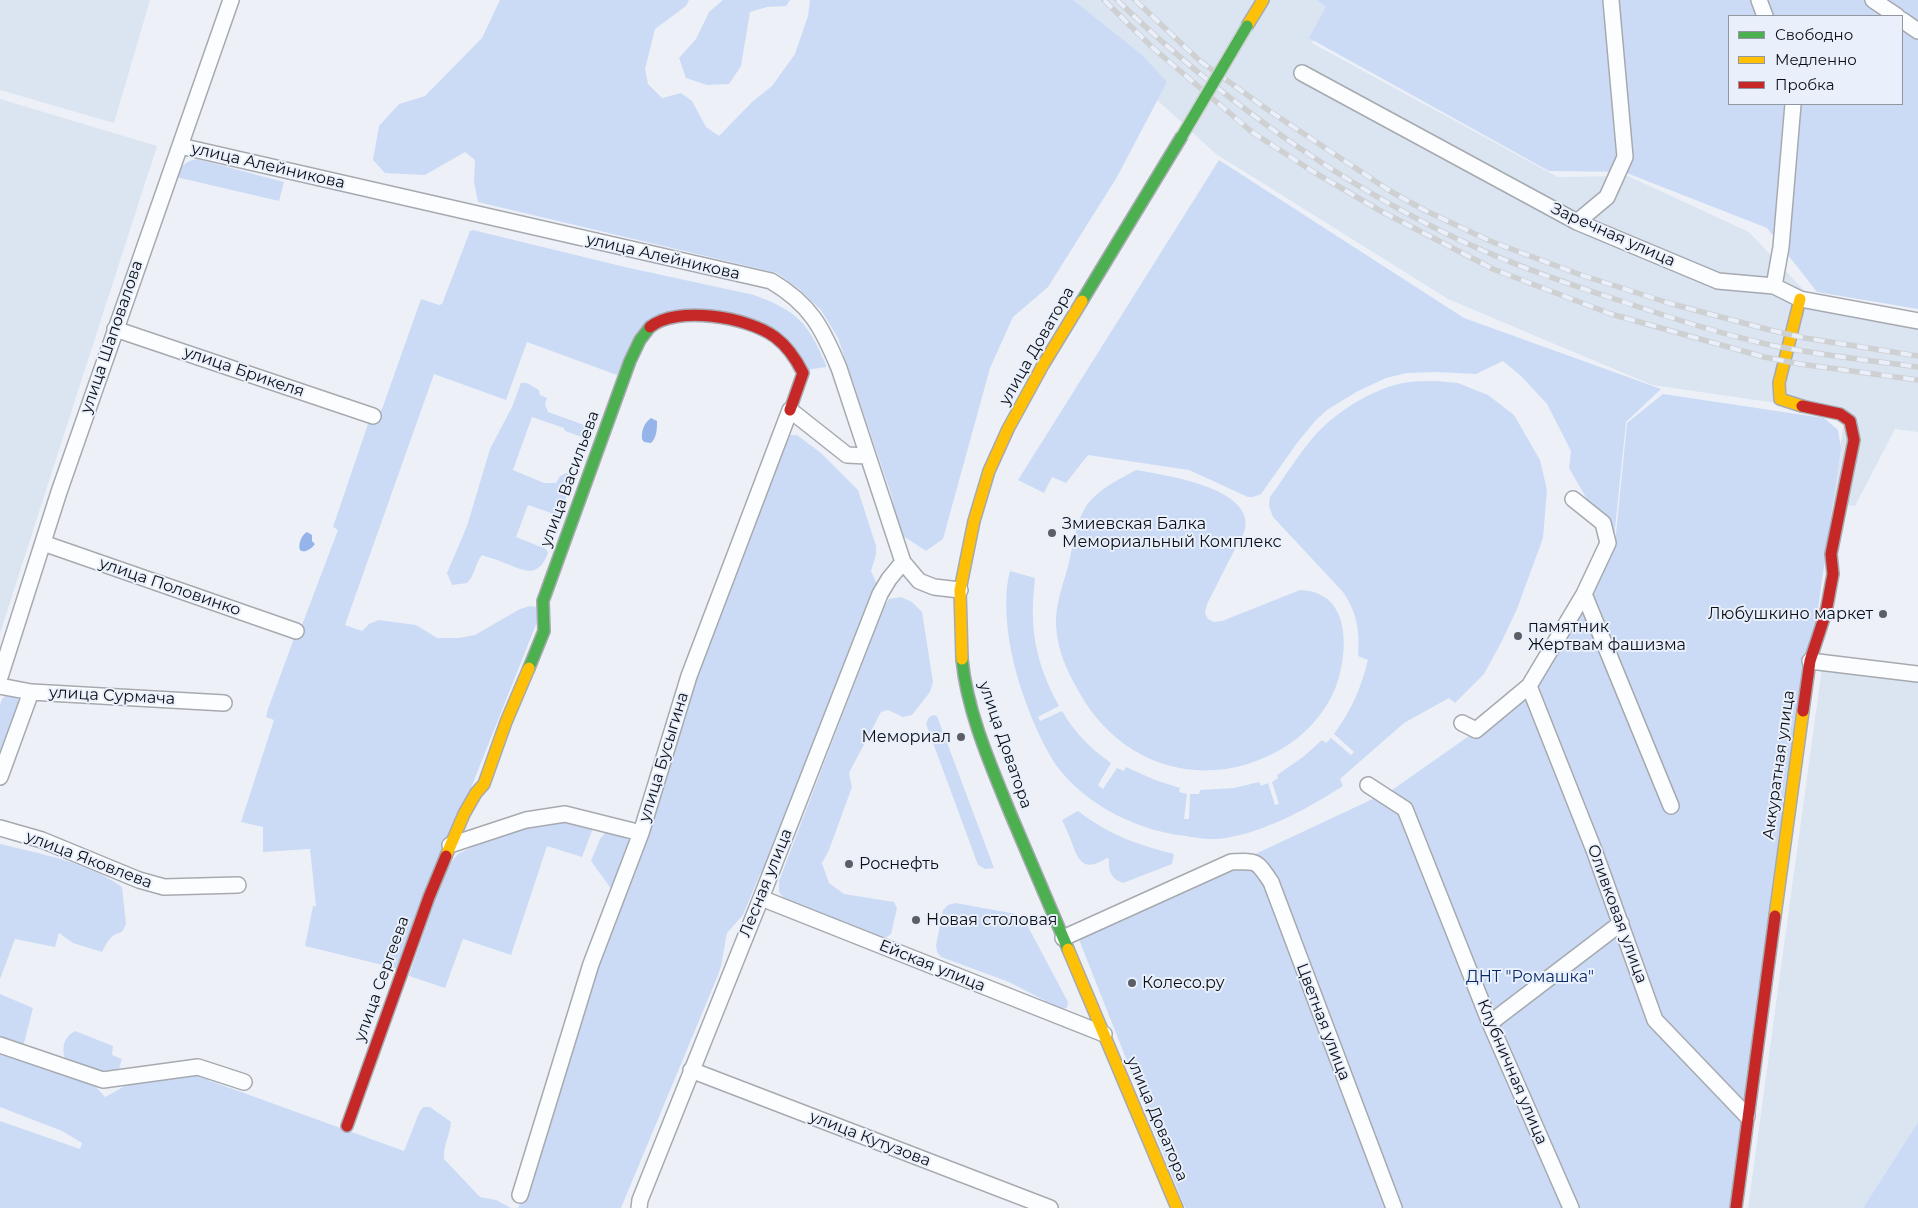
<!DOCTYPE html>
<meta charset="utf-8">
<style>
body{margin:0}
#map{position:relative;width:1918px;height:1208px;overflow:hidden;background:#edf1f7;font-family:Montserrat,sans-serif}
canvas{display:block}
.legend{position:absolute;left:1728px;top:15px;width:175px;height:90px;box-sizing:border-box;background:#e9f0fb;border:1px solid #91969f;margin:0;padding:6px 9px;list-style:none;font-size:15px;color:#0c0f15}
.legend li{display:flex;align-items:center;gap:10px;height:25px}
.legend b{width:25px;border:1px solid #91969f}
</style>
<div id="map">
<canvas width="1918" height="1208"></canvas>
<ul class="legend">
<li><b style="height:6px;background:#4caf50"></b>Свободно</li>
<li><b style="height:6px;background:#ffc107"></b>Медленно</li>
<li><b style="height:6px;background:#c62828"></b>Пробка</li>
</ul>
</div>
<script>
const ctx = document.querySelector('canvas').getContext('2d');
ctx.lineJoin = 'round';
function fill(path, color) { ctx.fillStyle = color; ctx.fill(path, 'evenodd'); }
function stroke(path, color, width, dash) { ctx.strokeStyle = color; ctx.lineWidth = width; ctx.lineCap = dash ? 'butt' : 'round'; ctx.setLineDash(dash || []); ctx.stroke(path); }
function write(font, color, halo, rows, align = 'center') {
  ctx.font = font + ' Montserrat,sans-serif'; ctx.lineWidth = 4; ctx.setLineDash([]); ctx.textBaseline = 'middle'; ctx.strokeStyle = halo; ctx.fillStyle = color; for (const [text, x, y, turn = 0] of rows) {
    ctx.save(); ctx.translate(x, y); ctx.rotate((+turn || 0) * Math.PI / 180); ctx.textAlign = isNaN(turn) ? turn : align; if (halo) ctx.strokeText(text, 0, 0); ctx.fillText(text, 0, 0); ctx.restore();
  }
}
fill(new Path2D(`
 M 0,0 L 150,0 L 114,123 L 0,90 Z
 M 1042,0 L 1317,0 L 1327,7 L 1312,43 L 1558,177 L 1628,176 L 1749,232 L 1814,301 L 1918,318 L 1918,432 L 1895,429 L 1855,506 L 1830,503 L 1846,413 L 1652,385 L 1448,299 L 1216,154 L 1082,31 Z
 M 0,99 L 157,146 L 0,633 Z
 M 1822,668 L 1918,679 L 1918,1122 L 1863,1208 L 1748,1208 Z`), '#dbe4f1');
fill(new Path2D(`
 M 500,0 L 689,0 L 686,6 L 655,29 L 645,69 L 648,84 L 662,98 L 681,93 L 692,101 L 706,127 L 719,136 L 752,102 L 772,86 L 795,54 L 808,16 L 810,0 L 1073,0 L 1142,55 L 1167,82 L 1117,177 L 1048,287 L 1013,317 L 990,368 L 943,539 L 926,551 L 900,534 L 891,494 L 838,338 L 821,310 L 799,289 L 777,273 L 478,202 L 474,182 L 475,160 L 465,152 L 425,175 L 385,173 L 373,160 L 379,126 L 399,104 L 425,96 L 482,38 Z
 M 723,0 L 790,0 L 786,6 L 767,7 L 750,12 L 741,66 L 729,84 L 707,85 L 686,78 L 679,58 L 696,39 L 709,12 Z
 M 1317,0 L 1918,0 L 1918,309 L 1817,292 L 1767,228 L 1624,172 L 1549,171 L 1309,38 L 1326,7 ZM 1729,16 L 1902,16 L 1902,104 L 1729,104 Z
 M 197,159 L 284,182 L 279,201 L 176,177 C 180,166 186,161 197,159 Z
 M 1219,160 L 1464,318 L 1661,389 L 1626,422 L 1614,539 L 1592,508 L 1569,468 L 1571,451 L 1547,404 L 1521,376 L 1503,361 L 1476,374 L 1436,372 L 1407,373 L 1386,378 L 1358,391 L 1327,410 L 1316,420 L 1297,443 L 1261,494 L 1253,497 L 1248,497 L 1189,470 L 1088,455 L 1066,483 L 1052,477 L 1044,493 L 1018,480 Z
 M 473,230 L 625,267 L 754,295 C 797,311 808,322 826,365 L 826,367 L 807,370 L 770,328 L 656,319 L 617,375 L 527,342 L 506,400 L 434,374 L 345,625 L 362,631 L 369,624 L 379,620 L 416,625 L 437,638 L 459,638 L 475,635 L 520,609 L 530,606 L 536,607 L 541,612 L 399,969 L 305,946 L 313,906 L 316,906 L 310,849 L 263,852 L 263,827 L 241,822 L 274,720 L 266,717 L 268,709 L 299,625 L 302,625 L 338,530 L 333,527 L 369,421 L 382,409 L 421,299 L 439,305 L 442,304 L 470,231 Z
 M 1436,381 L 1458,383 L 1488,395 L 1514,415 L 1540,460 L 1547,490 L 1543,538 L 1517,609 L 1502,641 L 1484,674 L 1455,703 L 1449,698 L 1404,723 L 1340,779 L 1343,786 C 1306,809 1270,830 1226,838 C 1211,841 1193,837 1178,835 C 1132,828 1084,803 1056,765 C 1042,744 1032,720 1024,697 C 1011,662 1000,607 1010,571 L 1035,578 C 1029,627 1035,662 1059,706 L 1038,717 L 1040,721 L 1062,711 C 1075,733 1090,748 1111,763 L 1098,785 L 1103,789 L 1117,768 L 1124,771 L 1126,767 L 1155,780 L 1180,788 L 1179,792 L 1187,794 L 1184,819 L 1189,819 L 1190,794 L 1199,794 L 1200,790 L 1234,788 L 1259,782 L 1261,786 L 1268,783 L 1275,805 L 1279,804 L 1272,782 L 1278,778 L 1277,775 L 1303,757 L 1322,740 L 1326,743 L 1331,738 L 1351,755 L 1354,752 L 1334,734 C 1351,711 1361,688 1368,660 L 1358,656 C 1360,631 1357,613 1343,592 L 1273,517 L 1269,506 L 1270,497 C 1287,474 1303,446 1324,426 C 1346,406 1379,386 1409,382 C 1418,381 1427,381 1436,381 Z
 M 521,383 L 527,383 L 539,390 L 540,395 L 547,398 L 545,404 L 548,412 L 584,425 L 588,425 L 592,429 L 588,439 L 565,431 L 564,428 L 532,417 L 513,470 L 544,483 L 556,483 L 560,476 L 566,473 L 572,474 L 573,480 L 560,513 L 557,515 L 528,505 L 516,537 L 546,549 L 548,553 C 538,580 523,570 502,562 C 496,559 489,558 482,555 C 475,563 476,574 467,583 L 452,585 L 447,573 L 467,526 L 490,449 L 512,407 Z
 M 1663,394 L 1824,418 L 1838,430 L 1841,448 L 1732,1208 L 1185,1208 L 1078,937 L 1392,790 L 1516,703 L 1531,695 L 1615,543 L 1627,423 Z
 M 790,435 L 797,435 L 821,453 L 858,490 L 876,546 L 876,555 L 871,571 L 877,584 L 765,871 L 760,874 L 743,915 L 727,933 L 721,966 L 718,975 L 621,1208 L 518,1208 L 528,1185 L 553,1088 L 780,440 Z
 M 1136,470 C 1163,475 1254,487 1245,529 C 1243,537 1237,545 1233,553 C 1224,570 1216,587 1207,604 L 1205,613 L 1208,619 L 1214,622 L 1222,621 L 1300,590 C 1347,591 1349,642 1339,677 C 1332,704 1311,730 1288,745 C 1212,794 1122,770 1079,692 C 1067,671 1057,650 1056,625 C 1055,605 1063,585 1068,566 C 1073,547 1075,525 1085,508 C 1096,490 1118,480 1136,470 Z
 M 901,597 L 912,602 L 922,612 L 933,682 L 930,692 L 912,715 L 903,717 L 888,710 L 881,712 L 849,773 L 852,787 L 829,850 L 822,863 L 829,883 L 844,894 L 894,902 L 897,908 L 891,934 L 885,938 L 785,900 L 779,892 L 779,881 L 883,609 L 889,599 Z
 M 8,693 L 15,695 L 19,701 L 0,759 L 0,705 L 2,699 Z
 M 934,715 L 937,716 L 994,868 L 985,869 L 978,865 L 926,724 L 929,717 Z
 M 1078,811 C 1109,835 1138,845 1174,854 L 1172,864 L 1123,883 C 1111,879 1108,871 1109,859 L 1107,858 C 1088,870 1080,866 1073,846 C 1070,837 1066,829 1062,820 Z
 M 563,818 L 592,826 L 592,831 L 582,857 L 547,846 L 511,955 L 463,939 L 445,988 L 409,976 L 446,868 L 458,854 L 488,839 L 525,826 Z
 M 606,832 L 626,837 L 630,841 L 612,890 L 591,861 L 600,839 Z
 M 0,844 C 41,854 87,862 122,887 L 126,924 L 122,932 C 111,934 107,942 102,952 L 73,943 L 59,933 L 55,947 L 15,939 L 0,979 Z
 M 956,903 L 1016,914 L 1024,919 L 1068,1002 L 1067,1008 L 1061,1009 L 1009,982 L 941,957 L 937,952 L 936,945 L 943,910 L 948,905 Z
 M 0,994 L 33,1008 L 23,1047 L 0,1039 Z
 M 75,1031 L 113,1046 L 112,1055 L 122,1059 L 118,1072 L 105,1074 L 66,1061 C 61,1050 63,1037 75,1031 Z
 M 0,1052 L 87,1082 L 96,1087 L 105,1097 L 125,1086 L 194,1071 L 208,1076 L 208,1080 L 404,1151 L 419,1113 L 423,1107 L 430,1107 L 451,1122 C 450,1135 443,1146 444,1159 L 480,1197 L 496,1200 L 511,1208 L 0,1208 L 0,1121 L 80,1149 L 82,1143 L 62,1131 L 0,1107 Z
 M 1918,1122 L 1918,1208 L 1863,1208 Z`), '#cbdbf6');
fill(new Path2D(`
 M 651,418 L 657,421 C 657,429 657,437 651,443 L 644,442 L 642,439 C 641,431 644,423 651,418 Z
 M 307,532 L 312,535 L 312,541 L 315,544 C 312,548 305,554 300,550 C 298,545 301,535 307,532 Z`), '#95b4ea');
const street = new Path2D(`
 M 1759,0 L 1765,16
 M 1873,0 L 1897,16
 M 1902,20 L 1918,31
 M 1302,73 L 1577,222 L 1718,281 L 1774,286 L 1800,299 L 1918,321
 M 180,146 L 771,281 C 810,304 822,327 839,368 L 903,562 L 919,581 L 934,587 L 960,590
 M 1577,222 L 1607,197 L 1625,157 L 1611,0
 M 1774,286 L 1781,247 L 1793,104
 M 115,329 L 373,416
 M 43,543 L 296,631
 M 1584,594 L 1671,806
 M 1810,661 L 1918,674
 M 0,677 L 59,492 L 231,0
 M 0,686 L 31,692 L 224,703
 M 1529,686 L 1594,850 L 1655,1020 L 1747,1116
 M 1462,723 L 1476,730 L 1529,686 L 1584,594 L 1608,543 L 1603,523 L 1573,499
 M 0,777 L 31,692
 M 1368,785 L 1405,809 L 1490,1023 L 1571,1208
 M 0,828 L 42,840 L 139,880 L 164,887 L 238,885
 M 450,845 L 526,820 L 565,814 L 641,833
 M 761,898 L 1104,1034
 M 1063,938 L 1231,862 C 1258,861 1256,860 1271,882 L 1394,1208
 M 1490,1023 L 1621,923
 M 0,1045 L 103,1080 L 198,1067 L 244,1082
 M 691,1070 L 1050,1208
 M 520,1195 L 591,964 L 641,833 L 689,676 L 790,410 L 847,455 L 867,456
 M 639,1208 L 640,1200 L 761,898 L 880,594 L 889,579 L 903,562`);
const fast = new Path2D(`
 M 1082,301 L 1182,136
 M 962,659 C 967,712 991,766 1011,815 C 1030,860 1049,905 1068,949
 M 529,668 L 544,631 L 543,601 L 630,361 L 640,340 L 650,327`);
const slow = new Path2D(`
 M 1247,26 L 1263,0
 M 1800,299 L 1779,383 L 1780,399 L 1802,406
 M 962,659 L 960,590 L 974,521 L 989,471 L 1008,429 L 1043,365 L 1082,301
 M 446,856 L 464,814 L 476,793 L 484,784 L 506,722 L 529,668
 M 1775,916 L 1803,711
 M 1068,949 L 1177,1208`);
const jam = new Path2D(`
 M 650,327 C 677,305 748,317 775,337 C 787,346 796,359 803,373 L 790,410
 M 1802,406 L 1840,414 L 1850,421 L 1854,440 L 1831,554 L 1833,574 L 1826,612 L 1810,661 L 1803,711
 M 347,1126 L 429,897 L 446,856
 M 1736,1208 L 1775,916`);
stroke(street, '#a6aab0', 18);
stroke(fast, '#a6aab0', 14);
stroke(slow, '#a6aab0', 14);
stroke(jam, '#a6aab0', 14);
stroke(street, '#fcfdfe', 15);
stroke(fast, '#4caf50', 11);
stroke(slow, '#ffc107', 11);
stroke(jam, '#c62828', 11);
const rail = new Path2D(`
 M 1104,0 L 1153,48 L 1252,132 L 1312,171 L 1379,210 L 1493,269 L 1611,314 L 1764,357 L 1800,364 L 1918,380
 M 1117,0 C 1210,90 1323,172 1439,230 C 1498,260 1561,282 1624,302 C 1671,318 1718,333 1766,344 C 1816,355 1868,360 1918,367
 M 1135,0 L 1200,61 L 1268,110 L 1390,191 L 1424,210 L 1490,241 L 1581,275 L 1672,304 L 1770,330 L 1805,338 L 1918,356`);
stroke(rail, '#cfd0d2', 5.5);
stroke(rail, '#e9f0fb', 4, [11]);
const fastBridge = new Path2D(`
 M 1182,136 L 1247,26`);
stroke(fastBridge, '#cdcfd2', 14, []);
stroke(fastBridge, '#4caf50', 11);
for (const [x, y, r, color] of [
 [1052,533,5,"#5b5e64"],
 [1883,614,5,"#5b5e64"],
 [1518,636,5,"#5b5e64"],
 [961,737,5,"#5b5e64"],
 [849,864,5,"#5b5e64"],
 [916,920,5,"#5b5e64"],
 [1132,983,5,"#5b5e64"]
]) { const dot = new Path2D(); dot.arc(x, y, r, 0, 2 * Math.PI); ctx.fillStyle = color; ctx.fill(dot); stroke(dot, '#e9f0fb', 2); }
write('16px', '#0c0f15', '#e9f0fb', [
 ["улица Алейникова",268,166,13],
 ["Заречная улица",1613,235,24],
 ["улица Алейникова",663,257,13],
 ["улица Шаповалова",112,337,-71],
 ["улица Доватора",1037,346,-60],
 ["улица Брикеля",244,372,19],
 ["улица Васильева",570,479,-70],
 ["улица Половинко",170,587,19],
 ["улица Сурмача",112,696,3],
 ["улица Доватора",1005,745,71],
 ["улица Бусыгина",664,757,-73],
 ["Аккуратная улица",1779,765,-82],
 ["улица Яковлева",89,860,21],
 ["Лесная улица",766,883,-68],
 ["Оливковая улица",1617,914,70],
 ["Ейская улица",932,966,22],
 ["улица Сергеева",382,979,-70],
 ["Цветная улица",1323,1022,69],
 ["Клубничная улица",1512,1072,67],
 ["улица Доватора",1157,1119,67],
 ["улица Кутузова",870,1139,21]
]);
write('16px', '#0c0f15', '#e9f0fb', [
 ["Змиевская Балка",1062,524],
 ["Мемориальный Комплекс",1062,542],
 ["Любушкино маркет",1873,614,"right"],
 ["памятник",1528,627],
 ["Жертвам фашизма",1528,645],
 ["Мемориал",951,737,"right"],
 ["Роснефть",859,864],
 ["Новая столовая",926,920],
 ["Колесо.ру",1142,983]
], 'left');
write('16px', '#072b6d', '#e9f0fb', [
 ["ДНТ \"Ромашка\"",1530,977]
]);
</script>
